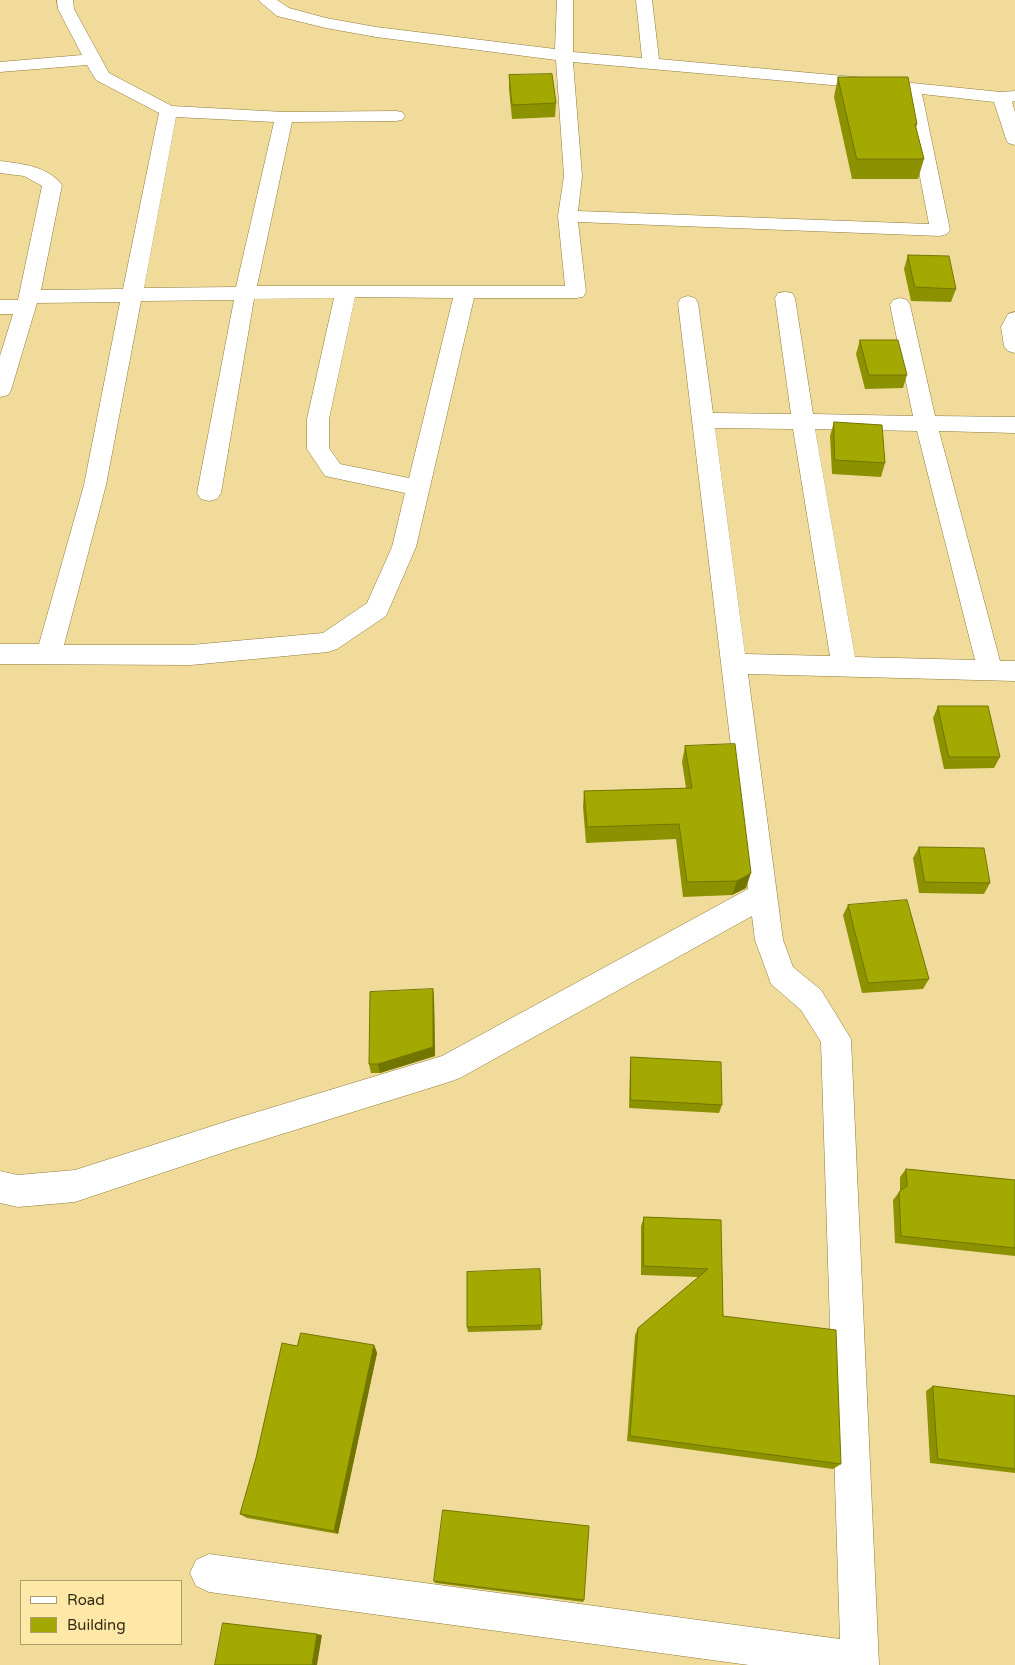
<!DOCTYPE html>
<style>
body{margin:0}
#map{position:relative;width:1015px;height:1665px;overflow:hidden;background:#f0db9b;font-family:"Varela Round",sans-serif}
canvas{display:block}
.legend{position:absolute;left:20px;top:1580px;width:162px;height:65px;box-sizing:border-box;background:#fde8a7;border:1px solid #ad9d6b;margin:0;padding:6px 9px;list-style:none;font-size:15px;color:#342c12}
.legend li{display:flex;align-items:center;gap:10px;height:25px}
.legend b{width:25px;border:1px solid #ad9d6b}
</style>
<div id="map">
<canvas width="1015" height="1665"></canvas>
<ul class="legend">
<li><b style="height:6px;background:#fff"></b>Road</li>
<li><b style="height:14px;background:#a3a900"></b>Building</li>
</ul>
</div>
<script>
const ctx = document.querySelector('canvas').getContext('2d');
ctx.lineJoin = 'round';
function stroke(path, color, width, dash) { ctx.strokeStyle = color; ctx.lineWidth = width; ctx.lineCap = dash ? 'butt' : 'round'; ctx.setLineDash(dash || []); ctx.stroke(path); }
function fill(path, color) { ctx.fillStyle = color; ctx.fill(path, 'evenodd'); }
const minor = new Path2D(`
 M 57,0 L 73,0 L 74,9 L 109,73 L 172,106 L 284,112 L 396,111 L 402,112 L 405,116 L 402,120 L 396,121 L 292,122 L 257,286 L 565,286 L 558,216 L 564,176 L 556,60 L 376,37 L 326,28 L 277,16 L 258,0 L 277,0 L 289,8 L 326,18 L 376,27 L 555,49 L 557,0 L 573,0 L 573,52 L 642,58 L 636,0 L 652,0 L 659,59 L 876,79 L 882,80 L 885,84 L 882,88 L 876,89 L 573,62 L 582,176 L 578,211 L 929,224 L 903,88 L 906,84 L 912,83 L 1001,92 L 1015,91 L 1015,101 L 1012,102 L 1015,112 L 1015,145 L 1008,143 L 1006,139 L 994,102 L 922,94 L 950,230 L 947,234 L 940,236 L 578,222 L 586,292 L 583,297 L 576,298 L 474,298 L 416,547 L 386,616 L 337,649 L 328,652 L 191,665 L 0,664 L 0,644 L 39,644 L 84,485 L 120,302 L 37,303 L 11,390 L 8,395 L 0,397 L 0,356 L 13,314 L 0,314 L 0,300 L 18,300 L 42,186 L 24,176 L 0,173 L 0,161 C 22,164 48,166 62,185 L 41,290 L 123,289 L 159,113 L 96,80 L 87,65 L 0,72 L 0,62 L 82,55 L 58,9 ZM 176,117 L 274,122 L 236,287 L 144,288 ZM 355,297 L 453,298 L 409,478 L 340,464 L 329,448 L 329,419 ZM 334,298 L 307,419 L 307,449 L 325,476 L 405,493 L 392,547 L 367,603 L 323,633 L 191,645 L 64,645 L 106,485 L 141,301 L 234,300 L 197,493 L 201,499 L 209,501 L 217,499 L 221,493 L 254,299 Z
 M 785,292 L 792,293 L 795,298 L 813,414 L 913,416 L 890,305 L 893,300 L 900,298 L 907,300 L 910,305 L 935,416 L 1015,417 L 1015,433 L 939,431 L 1000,661 L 1015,661 L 1015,681 L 748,674 L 783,940 L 793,967 L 821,990 L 851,1039 L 879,1665 L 749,1665 L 209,1592 L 196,1586 L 190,1573 L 196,1560 L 209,1554 L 840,1639 L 821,1042 L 801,1010 L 771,984 L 755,940 L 752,916 L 460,1078 L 449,1082 L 234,1149 L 75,1202 L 18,1207 L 0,1203 L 0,1171 L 18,1175 L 75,1170 L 234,1119 L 442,1056 L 748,889 L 678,303 L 681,298 L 688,296 L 695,298 L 698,303 L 713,413 L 791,414 L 775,298 L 778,293 ZM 715,428 L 793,429 L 830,656 L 745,654 ZM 815,429 L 917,431 L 975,660 L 855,657 Z
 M 1015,312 L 1015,353 L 1008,351 L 1004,346 L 1001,327 L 1008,314 Z`);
stroke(minor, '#8e7b3c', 1);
fill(minor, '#fff');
fill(new Path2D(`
 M 509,75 L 556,103 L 555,117 L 512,119 L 509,89 Z
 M 838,77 L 917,124 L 916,128 L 924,159 L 918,179 L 852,179 L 834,97 Z
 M 908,255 L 956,289 L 951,302 L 911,301 L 904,269 Z
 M 860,340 L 907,375 L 903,388 L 865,389 L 856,354 Z
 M 834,422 L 885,463 L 881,477 L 832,474 L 830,436 Z
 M 938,706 L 1000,757 L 994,768 L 944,769 L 933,718 Z
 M 685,746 L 746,888 L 732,895 L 683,897 L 676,839 L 586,843 L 583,807 L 584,791 L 686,788 L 682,762 Z
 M 919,847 L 990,883 L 984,894 L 919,893 L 913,858 Z
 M 848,905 L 929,979 L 923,989 L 862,993 L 843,915 Z
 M 433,989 L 434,999 L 435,1056 L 380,1073 L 371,1073 L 369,1064 Z
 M 631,1057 L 722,1105 L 719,1113 L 629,1108 L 630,1066 Z
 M 906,1169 L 1015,1180 L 1015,1256 L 895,1243 L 893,1200 L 900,1191 L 900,1177 Z
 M 644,1217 L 721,1220 L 723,1316 L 841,1464 L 833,1469 L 627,1441 L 635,1335 L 638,1328 L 698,1277 L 641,1275 L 641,1226 Z
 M 542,1325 L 541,1330 L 468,1332 L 467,1327 Z
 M 374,1345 L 377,1353 L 338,1534 L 247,1518 L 240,1514 L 297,1346 Z
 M 933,1386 L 1015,1396 L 1015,1473 L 930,1463 L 926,1391 Z
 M 434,1581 L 584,1600 L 583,1602 L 435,1583 Z`), '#8c9100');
fill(new Path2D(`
 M 751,873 L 746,888 L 732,895 L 737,881 Z
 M 433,989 L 434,999 L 435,1056 L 380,1073 L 378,1064 Z
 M 374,1345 L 377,1353 L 338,1534 L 334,1531 Z
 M 317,1634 L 322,1635 L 317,1665 L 312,1665 Z`), '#727600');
const building = new Path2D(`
 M 552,74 L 556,103 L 512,105 L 509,75 Z
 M 838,77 L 908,77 L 917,124 L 915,124 L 924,159 L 857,159 Z
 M 908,255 L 949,256 L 956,289 L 915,287 Z
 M 860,340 L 898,340 L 907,375 L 869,375 Z
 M 834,422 L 882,425 L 885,463 L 835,460 Z
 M 938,706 L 988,706 L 1000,757 L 949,757 Z
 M 735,744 L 751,873 L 737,881 L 687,882 L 679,824 L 587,827 L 584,791 L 692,788 L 685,746 Z
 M 919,847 L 984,848 L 990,883 L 925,882 Z
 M 907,900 L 929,979 L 868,983 L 848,905 Z
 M 433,989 L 433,1047 L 378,1064 L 369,1064 L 370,992 Z
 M 631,1057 L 721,1062 L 722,1105 L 631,1100 Z
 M 906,1169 L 1015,1180 L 1015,1248 L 901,1236 L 899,1192 L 907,1186 Z
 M 644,1217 L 721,1220 L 723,1316 L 836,1330 L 841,1464 L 630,1436 L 638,1328 L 708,1269 L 644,1266 Z
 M 540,1269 L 542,1325 L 467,1327 L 467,1272 Z
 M 301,1333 L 374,1345 L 334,1531 L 240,1514 L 256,1458 L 282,1343 L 297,1346 Z
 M 933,1386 L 1015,1396 L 1015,1469 L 938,1459 Z
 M 443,1510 L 589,1526 L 584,1600 L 434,1581 Z
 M 223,1623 L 317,1634 L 312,1665 L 215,1665 Z`);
fill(building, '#a3a900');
stroke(building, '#727600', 1);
</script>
